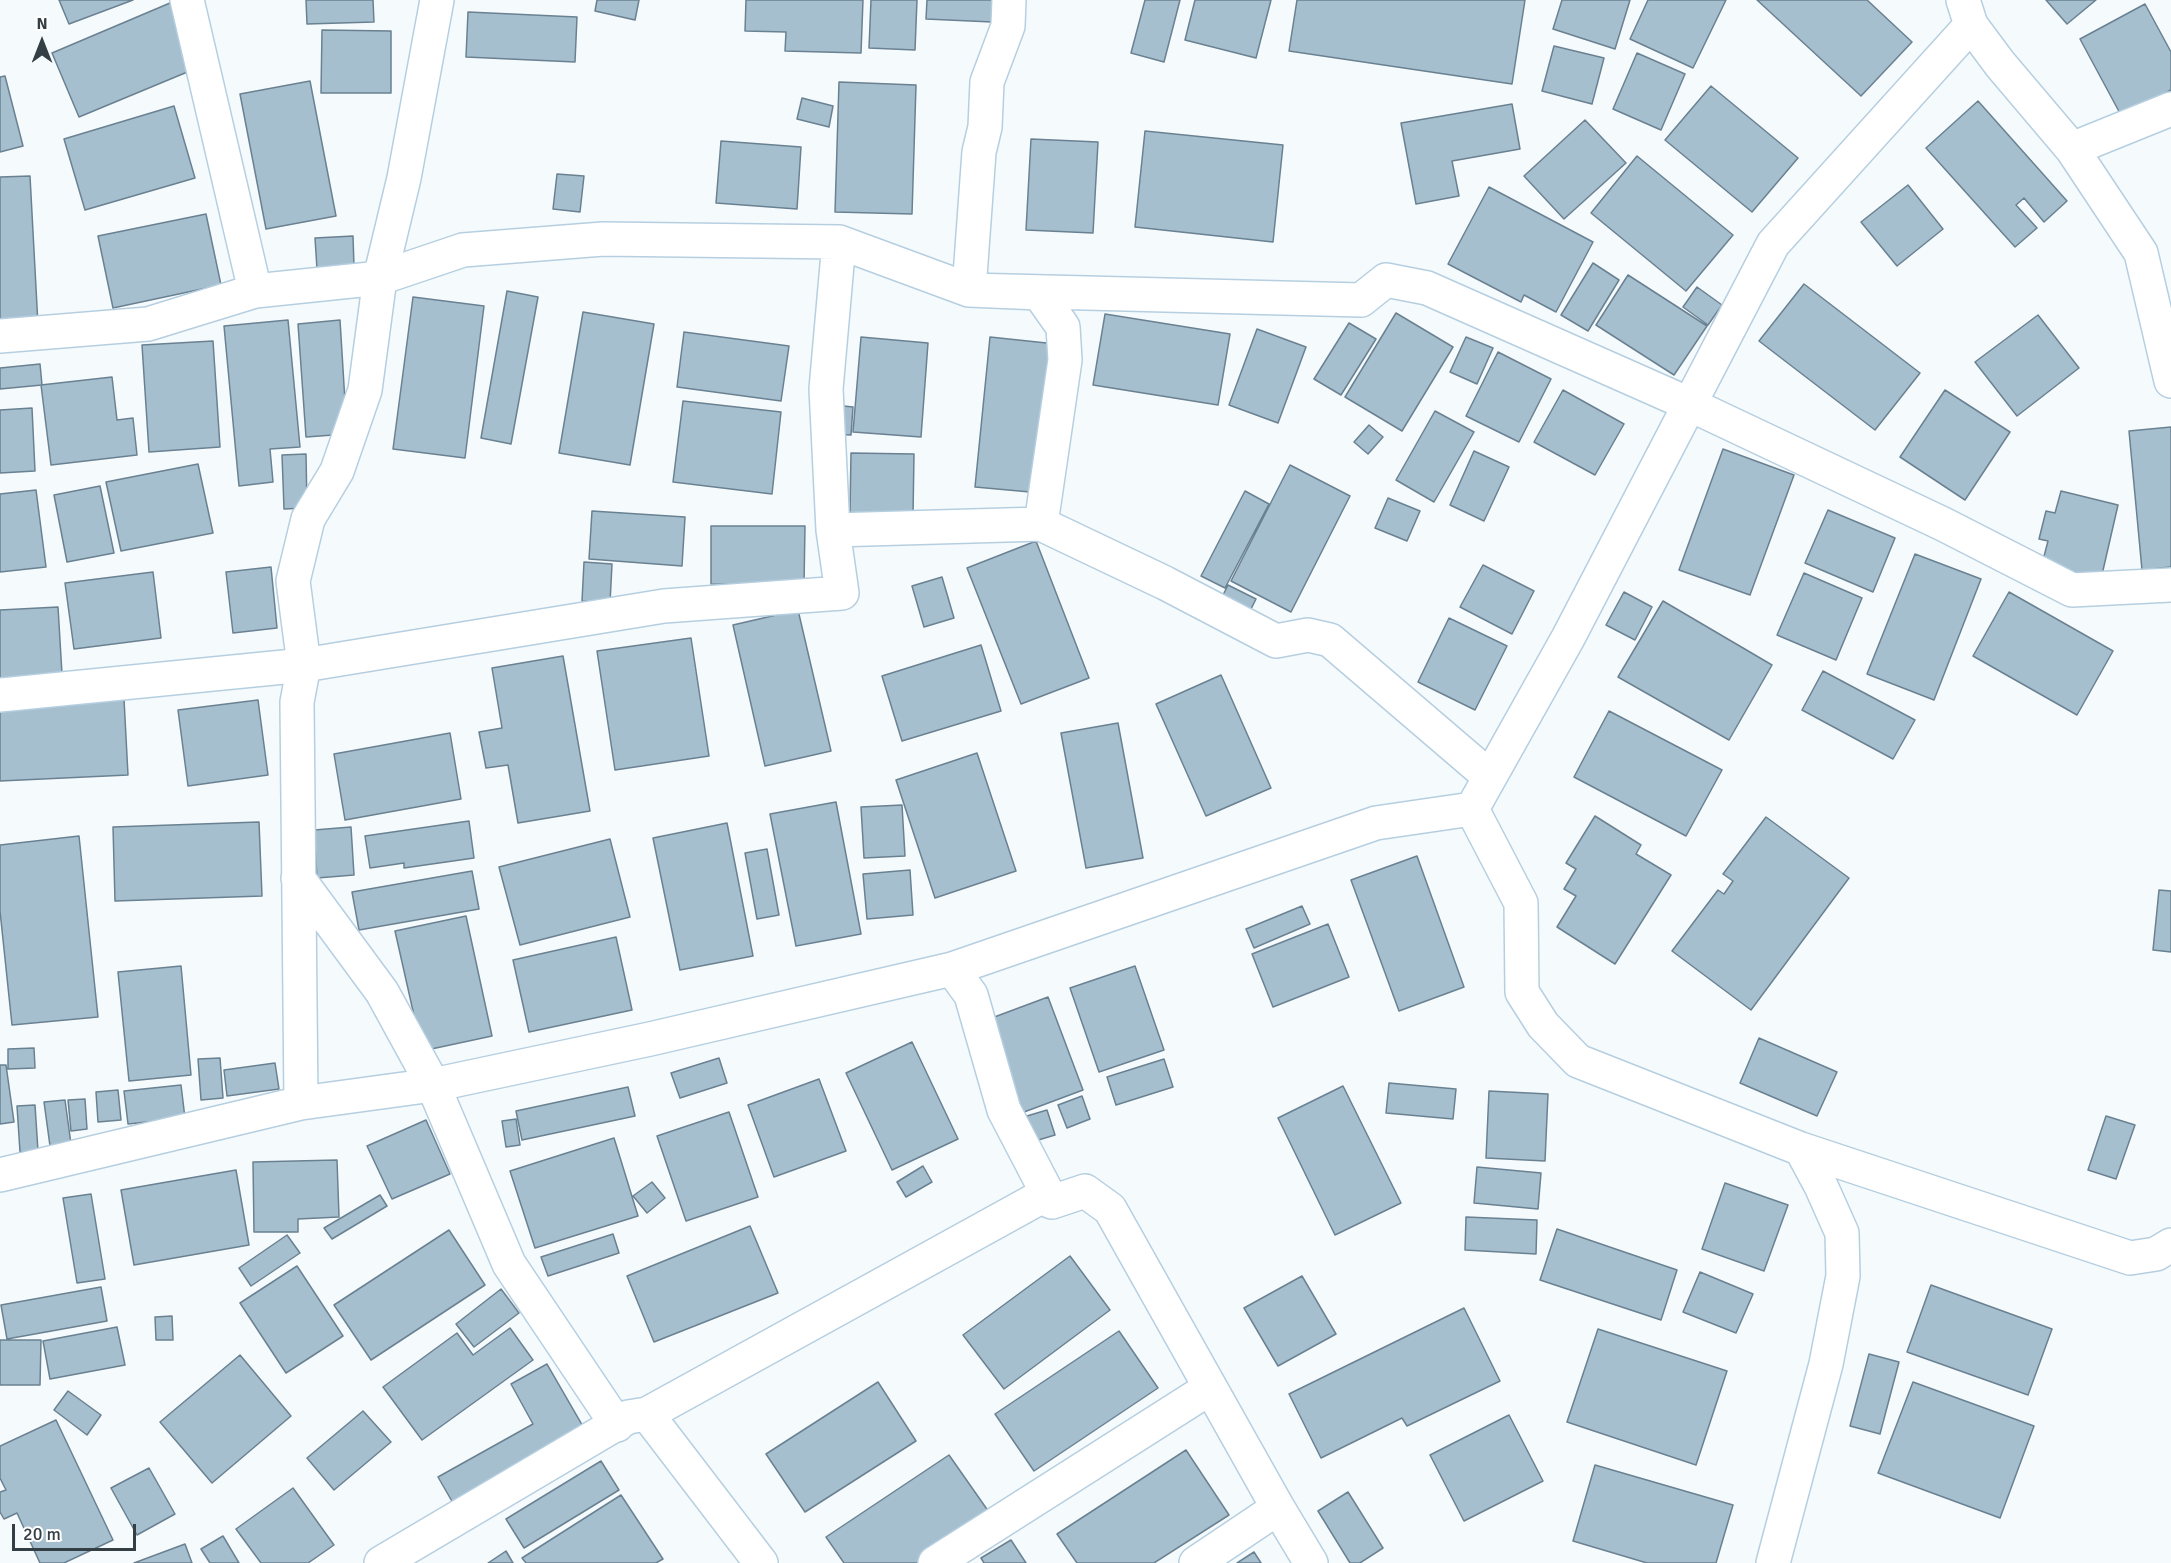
<!DOCTYPE html>
<style>
body{margin:0}
#map{position:relative;width:2171px;height:1563px;overflow:hidden;background:#f5fafd;font-family:Signika,sans-serif}
canvas{display:block}
.north{position:absolute;left:12px;top:12px;width:60px;height:60px;-webkit-text-stroke:4px #fff;paint-order:stroke;rotate:0deg;font-size:16px;font-weight:700;line-height:24px;text-align:center;color:#343e45}
.north::after{content:'';display:block;margin:auto;width:21px;height:27px;background:#343e45;clip-path:polygon(50% 0,100% 100%,50% 72%,0 100%)}
.scale{position:absolute;left:12px;top:1524px;width:124px;height:27px;box-sizing:border-box;border:3px solid #343e45;border-top:0;padding-left:8px;font-size:18px;line-height:21px;white-space:nowrap;color:#343e45;-webkit-text-stroke:4px #fff;paint-order:stroke}
</style>
<div id="map">
<canvas width="2171" height="1563"></canvas>
<div class="north">N</div>
<div class="scale">20 m</div>
</div>
<script>
const ctx = document.querySelector('canvas').getContext('2d');
ctx.lineJoin = 'round';
function fill(path, color) { ctx.fillStyle = color; ctx.fill(path, 'evenodd'); }
function stroke(path, color, width, dash) { ctx.strokeStyle = color; ctx.lineWidth = width; ctx.lineCap = dash ? 'butt' : 'round'; ctx.setLineDash(dash || []); ctx.stroke(path); }
const building = new Path2D(`
 M 59,0 L 133,0 L 69,24 Z
 M 306,0 L 373,0 L 374,22 L 307,24 Z
 M 597,0 L 639,0 L 635,20 L 595,11 Z
 M 746,0 L 863,0 L 861,53 L 785,51 L 786,32 L 745,31 Z
 M 871,0 L 917,0 L 915,50 L 869,48 Z
 M 927,0 L 993,0 L 992,22 L 926,19 Z
 M 1145,0 L 1180,0 L 1164,62 L 1131,53 Z
 M 1195,0 L 1271,0 L 1256,58 L 1185,40 Z
 M 1297,0 L 1525,0 L 1512,84 L 1289,51 Z
 M 1562,0 L 1630,0 L 1615,49 L 1553,29 Z
 M 1648,0 L 1726,0 L 1693,68 L 1630,39 Z
 M 1757,0 L 1867,0 L 1912,42 L 1861,96 Z
 M 2046,0 L 2096,0 L 2067,24 Z
 M 170,3 L 197,68 L 79,117 L 52,53 Z
 M 2145,4 L 2171,52 L 2171,90 L 2122,117 L 2080,39 Z
 M 468,12 L 577,17 L 575,62 L 466,57 Z
 M 322,30 L 391,31 L 391,93 L 321,93 Z
 M 1554,46 L 1604,58 L 1592,104 L 1542,91 Z
 M 1637,53 L 1685,74 L 1661,130 L 1613,109 Z
 M 5,76 L 23,146 L 0,152 L 0,77 Z
 M 310,81 L 336,216 L 266,229 L 240,94 Z
 M 839,82 L 916,85 L 912,214 L 835,212 Z
 M 1711,86 L 1798,158 L 1752,212 L 1665,140 Z
 M 802,98 L 833,106 L 829,127 L 797,119 Z
 M 1978,101 L 2067,201 L 2044,222 L 2024,198 L 2016,205 L 2037,228 L 2015,247 L 1926,148 Z
 M 1512,104 L 1520,149 L 1452,161 L 1459,196 L 1416,204 L 1401,123 Z
 M 174,106 L 195,178 L 85,210 L 64,139 Z
 M 1585,120 L 1626,163 L 1564,219 L 1524,176 Z
 M 1145,131 L 1283,145 L 1273,242 L 1135,227 Z
 M 1031,139 L 1098,142 L 1093,233 L 1026,230 Z
 M 721,141 L 801,147 L 797,209 L 716,203 Z
 M 1637,156 L 1733,235 L 1686,291 L 1591,213 Z
 M 557,174 L 584,176 L 580,212 L 553,209 Z
 M 30,176 L 38,325 L 0,327 L 0,177 Z
 M 1908,185 L 1943,229 L 1897,266 L 1861,222 Z
 M 1489,187 L 1593,242 L 1556,312 L 1524,295 L 1521,302 L 1448,264 Z
 M 206,214 L 221,285 L 113,308 L 98,236 Z
 M 353,236 L 354,267 L 317,269 L 315,238 Z
 M 1593,263 L 1619,280 L 1588,331 L 1561,315 Z
 M 1628,275 L 1707,326 L 1674,375 L 1596,325 Z
 M 1804,284 L 1920,373 L 1875,430 L 1759,341 Z
 M 1697,287 L 1722,305 L 1708,325 L 1683,307 Z
 M 507,291 L 538,297 L 511,444 L 481,438 Z
 M 413,297 L 484,306 L 465,458 L 393,449 Z
 M 583,312 L 654,324 L 630,465 L 559,453 Z
 M 1396,313 L 1453,347 L 1402,431 L 1345,397 Z
 M 1105,314 L 1230,334 L 1218,405 L 1093,385 Z
 M 2038,315 L 2079,368 L 2017,416 L 1975,362 Z
 M 288,320 L 300,447 L 270,449 L 273,482 L 239,486 L 224,326 Z
 M 340,320 L 347,434 L 306,437 L 298,324 Z
 M 1349,323 L 1376,339 L 1341,395 L 1314,379 Z
 M 1257,329 L 1306,347 L 1278,423 L 1229,405 Z
 M 684,332 L 789,346 L 781,401 L 677,387 Z
 M 861,337 L 928,343 L 921,437 L 853,432 Z
 M 990,337 L 1056,344 L 1041,493 L 975,487 Z
 M 1466,337 L 1493,348 L 1477,384 L 1450,372 Z
 M 213,341 L 220,447 L 149,452 L 142,345 Z
 M 1498,352 L 1551,379 L 1519,442 L 1466,416 Z
 M 40,364 L 42,385 L 0,389 L 0,368 Z
 M 112,377 L 117,420 L 133,418 L 137,455 L 51,465 L 41,385 Z
 M 1563,390 L 1624,424 L 1595,475 L 1534,442 Z
 M 1945,390 L 2010,432 L 1965,500 L 1900,457 Z
 M 683,401 L 781,412 L 772,494 L 673,482 Z
 M 834,405 L 853,407 L 851,435 L 831,434 Z
 M 32,408 L 35,471 L 0,473 L 0,410 Z
 M 1435,411 L 1474,432 L 1434,502 L 1396,480 Z
 M 1369,425 L 1383,437 L 1368,454 L 1354,442 Z
 M 2171,427 L 2171,567 L 2142,570 L 2129,431 Z
 M 1723,449 L 1794,475 L 1750,595 L 1679,570 Z
 M 1474,451 L 1509,467 L 1484,521 L 1450,505 Z
 M 851,453 L 914,454 L 913,515 L 850,513 Z
 M 306,454 L 307,508 L 284,509 L 282,455 Z
 M 198,464 L 213,533 L 121,551 L 106,482 Z
 M 1290,465 L 1350,496 L 1291,612 L 1231,581 Z
 M 100,486 L 114,553 L 67,562 L 54,495 Z
 M 36,490 L 46,567 L 0,572 L 0,494 Z
 M 1245,491 L 1269,504 L 1225,588 L 1201,576 Z
 M 2061,491 L 2118,505 L 2101,579 L 2042,564 L 2048,541 L 2039,539 L 2046,511 L 2055,513 Z
 M 1388,498 L 1420,511 L 1407,541 L 1375,528 Z
 M 1828,510 L 1895,538 L 1873,592 L 1805,563 Z
 M 592,511 L 685,517 L 682,566 L 589,559 Z
 M 711,526 L 805,526 L 804,585 L 711,584 Z
 M 1036,541 L 1089,678 L 1021,704 L 967,568 Z
 M 1915,554 L 1981,579 L 1934,700 L 1867,674 Z
 M 584,562 L 612,564 L 610,603 L 582,601 Z
 M 1483,565 L 1534,591 L 1512,634 L 1460,607 Z
 M 271,567 L 277,628 L 233,633 L 226,572 Z
 M 153,572 L 161,638 L 74,649 L 65,583 Z
 M 1804,573 L 1862,598 L 1836,660 L 1777,635 Z
 M 942,577 L 954,618 L 924,627 L 912,586 Z
 M 1228,585 L 1256,599 L 1245,621 L 1217,607 Z
 M 1624,592 L 1652,607 L 1635,640 L 1606,625 Z
 M 2009,592 L 2113,651 L 2077,715 L 1973,656 Z
 M 1663,601 L 1772,665 L 1729,740 L 1618,677 Z
 M 58,607 L 62,674 L 0,678 L 0,610 Z
 M 798,610 L 831,751 L 765,766 L 733,625 Z
 M 1449,618 L 1507,646 L 1475,710 L 1418,682 Z
 M 691,638 L 709,756 L 615,770 L 597,651 Z
 M 981,645 L 1001,711 L 902,741 L 882,676 Z
 M 563,656 L 590,811 L 518,823 L 508,765 L 486,768 L 479,732 L 502,728 L 492,668 Z
 M 1823,671 L 1915,720 L 1893,759 L 1802,710 Z
 M 1221,675 L 1271,788 L 1206,816 L 1156,704 Z
 M 124,699 L 128,775 L 0,781 L 0,705 Z
 M 258,700 L 268,775 L 188,786 L 178,710 Z
 M 1609,711 L 1722,770 L 1686,836 L 1574,777 Z
 M 1118,723 L 1143,858 L 1086,868 L 1061,733 Z
 M 450,733 L 461,799 L 345,820 L 334,754 Z
 M 977,753 L 1016,871 L 935,898 L 896,780 Z
 M 836,802 L 861,934 L 796,946 L 770,814 Z
 M 902,805 L 905,856 L 864,858 L 861,807 Z
 M 1595,816 L 1641,845 L 1636,854 L 1671,875 L 1615,964 L 1557,927 L 1576,896 L 1564,889 L 1576,869 L 1566,863 Z
 M 1766,817 L 1849,878 L 1751,1010 L 1672,951 L 1718,890 L 1724,894 L 1733,881 L 1723,874 Z
 M 469,821 L 474,858 L 404,868 L 404,863 L 370,868 L 365,836 Z
 M 259,822 L 262,896 L 115,901 L 113,827 Z
 M 727,823 L 753,956 L 680,970 L 653,838 Z
 M 351,827 L 354,875 L 317,878 L 314,830 Z
 M 79,836 L 98,1017 L 12,1025 L 0,911 L 0,845 Z
 M 610,839 L 630,917 L 520,945 L 499,867 Z
 M 767,849 L 779,915 L 757,919 L 745,853 Z
 M 1417,856 L 1464,987 L 1399,1011 L 1351,880 Z
 M 910,870 L 913,915 L 867,919 L 863,874 Z
 M 472,871 L 479,909 L 359,930 L 352,892 Z
 M 2159,890 L 2171,891 L 2171,952 L 2153,950 Z
 M 1302,906 L 1310,924 L 1254,948 L 1246,929 Z
 M 466,916 L 492,1036 L 422,1051 L 395,931 Z
 M 1328,924 L 1349,977 L 1273,1007 L 1252,954 Z
 M 616,937 L 632,1010 L 529,1032 L 513,960 Z
 M 181,966 L 191,1075 L 129,1081 L 118,972 Z
 M 1135,966 L 1164,1050 L 1099,1072 L 1070,988 Z
 M 1048,997 L 1083,1090 L 1016,1115 L 981,1022 Z
 M 1759,1038 L 1837,1072 L 1817,1116 L 1740,1083 Z
 M 912,1042 L 958,1139 L 892,1170 L 846,1073 Z
 M 34,1048 L 35,1068 L 8,1069 L 8,1049 Z
 M 220,1058 L 223,1098 L 201,1100 L 198,1059 Z
 M 719,1058 L 727,1083 L 680,1098 L 671,1073 Z
 M 1164,1059 L 1173,1087 L 1116,1105 L 1107,1077 Z
 M 275,1063 L 279,1089 L 227,1096 L 224,1070 Z
 M 0,1065 L 6,1065 L 14,1122 L 0,1124 Z
 M 819,1079 L 846,1151 L 774,1177 L 748,1105 Z
 M 1389,1083 L 1456,1089 L 1453,1119 L 1386,1113 Z
 M 181,1085 L 185,1118 L 128,1124 L 124,1091 Z
 M 1343,1086 L 1401,1203 L 1335,1235 L 1278,1118 Z
 M 628,1087 L 635,1116 L 522,1140 L 516,1111 Z
 M 118,1090 L 121,1120 L 98,1122 L 96,1092 Z
 M 1489,1091 L 1548,1094 L 1545,1161 L 1486,1158 Z
 M 1082,1096 L 1090,1119 L 1067,1128 L 1058,1105 Z
 M 85,1099 L 87,1129 L 71,1131 L 68,1100 Z
 M 65,1100 L 71,1144 L 50,1146 L 44,1102 Z
 M 35,1105 L 38,1151 L 20,1152 L 17,1106 Z
 M 1047,1110 L 1055,1135 L 1025,1144 L 1017,1119 Z
 M 729,1112 L 758,1197 L 686,1221 L 657,1136 Z
 M 2106,1116 L 2135,1125 L 2116,1179 L 2088,1170 Z
 M 516,1119 L 520,1145 L 506,1147 L 502,1121 Z
 M 426,1120 L 450,1174 L 392,1199 L 367,1146 Z
 M 614,1138 L 638,1216 L 535,1248 L 510,1171 Z
 M 337,1160 L 339,1217 L 298,1219 L 298,1232 L 254,1232 L 253,1162 Z
 M 923,1166 L 932,1182 L 906,1197 L 897,1182 Z
 M 1477,1167 L 1541,1173 L 1538,1209 L 1474,1203 Z
 M 236,1170 L 249,1245 L 134,1265 L 121,1190 Z
 M 652,1182 L 665,1198 L 647,1213 L 633,1196 Z
 M 1725,1183 L 1788,1205 L 1764,1271 L 1702,1249 Z
 M 91,1194 L 105,1279 L 77,1283 L 63,1198 Z
 M 380,1195 L 387,1206 L 332,1239 L 324,1228 Z
 M 1466,1217 L 1537,1220 L 1536,1254 L 1465,1250 Z
 M 750,1226 L 778,1293 L 654,1342 L 627,1276 Z
 M 1557,1229 L 1677,1270 L 1661,1320 L 1540,1280 Z
 M 449,1230 L 485,1285 L 371,1360 L 334,1305 Z
 M 613,1234 L 619,1253 L 548,1276 L 541,1257 Z
 M 287,1235 L 300,1253 L 251,1286 L 239,1268 Z
 M 1070,1256 L 1110,1310 L 1004,1389 L 963,1335 Z
 M 297,1266 L 343,1336 L 286,1373 L 240,1303 Z
 M 1700,1272 L 1753,1294 L 1736,1333 L 1683,1312 Z
 M 1302,1276 L 1336,1334 L 1278,1366 L 1244,1308 Z
 M 1931,1285 L 2052,1329 L 2028,1395 L 1907,1352 Z
 M 101,1287 L 107,1321 L 7,1339 L 1,1305 Z
 M 501,1289 L 519,1313 L 474,1347 L 456,1324 Z
 M 1464,1308 L 1500,1381 L 1407,1426 L 1402,1418 L 1321,1458 L 1289,1394 Z
 M 172,1316 L 173,1340 L 156,1340 L 155,1317 Z
 M 117,1327 L 125,1365 L 50,1379 L 43,1341 Z
 M 510,1328 L 533,1360 L 422,1440 L 383,1387 L 457,1333 L 473,1355 Z
 M 1598,1329 L 1727,1371 L 1696,1465 L 1567,1422 Z
 M 1119,1331 L 1158,1388 L 1034,1471 L 995,1414 Z
 M 0,1340 L 41,1340 L 40,1385 L 0,1385 Z
 M 1869,1354 L 1899,1362 L 1880,1434 L 1850,1426 Z
 M 240,1355 L 291,1416 L 212,1483 L 160,1422 Z
 M 547,1364 L 588,1435 L 457,1510 L 438,1477 L 533,1424 L 511,1384 Z
 M 878,1382 L 916,1441 L 805,1512 L 766,1454 Z
 M 1913,1382 L 2034,1426 L 2000,1518 L 1878,1473 Z
 M 68,1391 L 101,1415 L 87,1435 L 54,1410 Z
 M 363,1411 L 391,1442 L 334,1490 L 307,1458 Z
 M 1509,1415 L 1543,1481 L 1464,1521 L 1430,1455 Z
 M 56,1420 L 113,1540 L 64,1563 L 40,1563 L 17,1513 L 4,1519 L 0,1512 L 0,1492 L 6,1490 L 0,1478 L 0,1446 Z
 M 1186,1450 L 1229,1515 L 1154,1563 L 1077,1563 L 1057,1534 Z
 M 949,1455 L 991,1515 L 919,1563 L 844,1563 L 826,1537 Z
 M 601,1461 L 619,1490 L 524,1548 L 506,1519 Z
 M 1595,1465 L 1733,1505 L 1716,1563 L 1647,1563 L 1573,1541 Z
 M 149,1468 L 175,1514 L 137,1535 L 111,1488 Z
 M 293,1488 L 334,1545 L 308,1563 L 261,1563 L 236,1529 Z
 M 1348,1492 L 1383,1548 L 1360,1563 L 1350,1563 L 1318,1511 Z
 M 621,1495 L 663,1559 L 656,1563 L 526,1563 L 522,1558 Z
 M 223,1536 L 239,1563 L 210,1563 L 201,1549 Z
 M 1011,1540 L 1026,1563 L 984,1563 L 981,1558 Z
 M 185,1544 L 192,1563 L 134,1563 Z
 M 506,1551 L 513,1563 L 488,1563 Z
 M 1254,1552 L 1261,1563 L 1237,1563 Z`);
fill(building, '#a6bfcf');
stroke(building, '#6a8191', 1.5);
const minor = new Path2D(`
 M 187,0 L 255,291
 M 1009,0 L 1008,26 L 987,82 L 985,127 L 979,152 L 969,290 L 1039,293 L 1063,327 L 1065,360 L 1041,524
 M 1963,0 L 1971,25 L 2000,64 L 2072,149 L 2141,253 L 2171,381
 M 2072,149 L 2171,109
 M 0,336 L 148,324 L 255,291 L 380,278 L 463,250 L 603,239 L 839,242 L 969,290 L 1361,300 L 1386,280 L 1427,288 L 1689,404 L 1943,524 L 2072,590 L 2171,585
 M 833,530 L 1041,524 L 1165,583 L 1276,641 L 1308,635 L 1330,640 L 1490,777
 M 0,695 L 304,665 L 664,606 L 842,593 L 833,530 L 826,389 L 839,242
 M 1472,809 L 1568,638 L 1773,244 L 1971,25
 M 1472,809 L 1521,903 L 1522,992 L 1543,1025 L 1578,1061 L 1801,1149 L 2130,1258 L 2156,1254 L 2171,1245
 M 298,878 L 382,992 L 433,1085 L 509,1264 L 617,1425
 M 952,969 L 971,995 L 1004,1110 L 1052,1202
 M 301,1103 L 297,702 L 304,665 L 293,581 L 308,519 L 337,471 L 365,390 L 380,278 L 404,178 L 437,0
 M 0,1175 L 301,1103 L 433,1085 L 650,1039 L 952,969 L 1376,823 L 1472,809
 M 647,1414 L 761,1563
 M 381,1563 L 628,1417 L 647,1414 L 1041,1197 L 1052,1202 L 1085,1191 L 1110,1209 L 1278,1508 L 1311,1563
 M 935,1563 L 1210,1388
 M 1196,1563 L 1278,1508
 M 1773,1563 L 1826,1364 L 1843,1276 L 1842,1233 L 1821,1186 L 1801,1149`);
stroke(minor, '#b6cfe0', 36);
stroke(minor, '#fff', 33);
</script>
